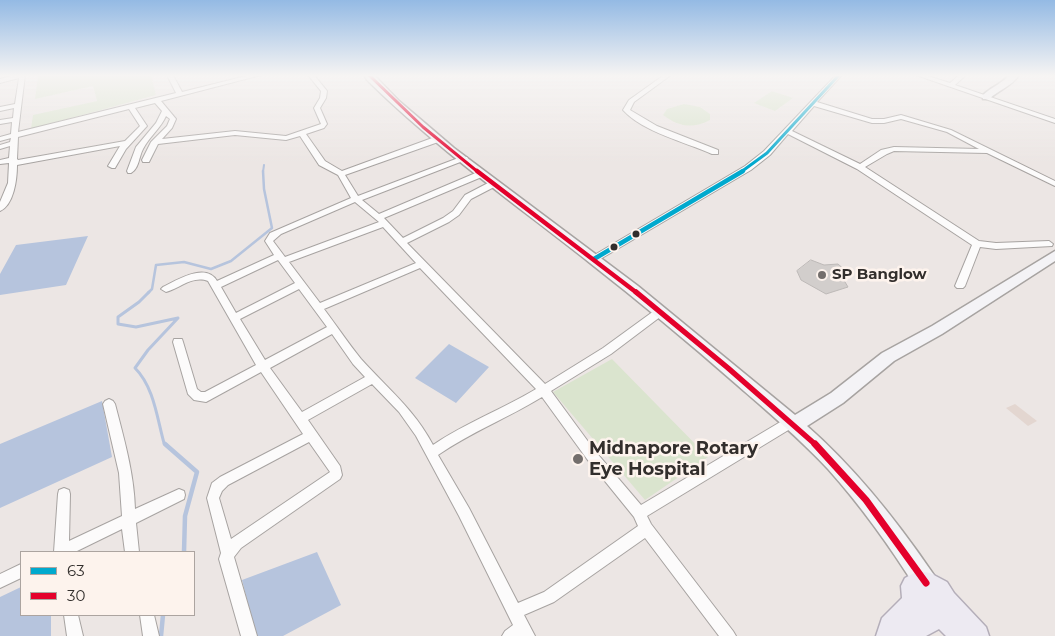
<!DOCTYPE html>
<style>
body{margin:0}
#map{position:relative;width:1055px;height:636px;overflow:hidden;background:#ece6e4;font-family:Montserrat,sans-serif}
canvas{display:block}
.legend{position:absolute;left:20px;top:551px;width:175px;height:65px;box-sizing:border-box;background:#fdf3ed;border:1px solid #aca4a0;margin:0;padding:6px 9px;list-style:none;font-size:15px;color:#322e2c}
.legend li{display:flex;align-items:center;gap:10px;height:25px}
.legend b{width:25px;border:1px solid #aca4a0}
</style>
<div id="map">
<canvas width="1055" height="636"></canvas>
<ul class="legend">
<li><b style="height:6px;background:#00a9ce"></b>63</li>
<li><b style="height:6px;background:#e4002b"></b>30</li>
</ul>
</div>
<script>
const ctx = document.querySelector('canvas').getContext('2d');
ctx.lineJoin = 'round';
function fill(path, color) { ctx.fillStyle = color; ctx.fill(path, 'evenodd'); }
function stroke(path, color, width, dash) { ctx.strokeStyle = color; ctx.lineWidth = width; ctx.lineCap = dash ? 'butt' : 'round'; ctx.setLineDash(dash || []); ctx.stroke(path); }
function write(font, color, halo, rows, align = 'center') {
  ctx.font = font + ' Montserrat,sans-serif'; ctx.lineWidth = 5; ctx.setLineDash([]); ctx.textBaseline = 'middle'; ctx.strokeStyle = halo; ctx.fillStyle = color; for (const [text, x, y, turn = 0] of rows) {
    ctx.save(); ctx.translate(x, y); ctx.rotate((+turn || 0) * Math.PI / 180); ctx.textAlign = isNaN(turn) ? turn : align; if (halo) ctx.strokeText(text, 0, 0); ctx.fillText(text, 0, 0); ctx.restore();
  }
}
fill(new Path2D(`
 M 1015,404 L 1037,421 L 1028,426 L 1006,408 Z`), '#e3d6d0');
fill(new Path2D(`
 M 38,75 L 151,75 L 156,95 L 31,129 L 33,115 L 97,101 L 93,86 L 35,99 Z
 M 772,91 L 793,98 L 775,111 L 754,103 Z
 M 684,104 L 700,107 L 710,114 L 710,120 C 693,129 679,127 663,115 L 667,109 Z
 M 612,359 L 708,457 L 645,500 L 553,392 Z`), '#dae4ce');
fill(new Path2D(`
 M 88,236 L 66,285 L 0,295 L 0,274 L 16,245 Z
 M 449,344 L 489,367 L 456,403 L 415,378 Z
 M 102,401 L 112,457 L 0,508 L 0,444 Z
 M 317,552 L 341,605 L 283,636 L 256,636 L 242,580 Z
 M 21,587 L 21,615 L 51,615 L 51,636 L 0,636 L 0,597 Z`), '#b6c4dd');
stroke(new Path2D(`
 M 263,172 L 264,165`), '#b6c4dd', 2);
stroke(new Path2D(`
 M 148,293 L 152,289 L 156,265 L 184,262 L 211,269 L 231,261 L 272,228 L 264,189 L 263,171`), '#b6c4dd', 2.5);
stroke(new Path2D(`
 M 149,292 L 139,302 L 118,317 L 118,324 L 136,327 L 178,318 L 148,350 L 135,368 C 154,387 157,418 164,443 L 167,445`), '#b6c4dd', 3);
stroke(new Path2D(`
 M 165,444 L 197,472 L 185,516 L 184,552
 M 161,636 L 163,615`), '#b6c4dd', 4.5);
const building = new Path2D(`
 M 811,260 L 824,265 L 838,264 L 847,272 L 842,277 L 848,287 L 826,294 L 801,280 L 797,271 Z`);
fill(building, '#d2cecc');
stroke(building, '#bdb9b7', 1);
const street = new Path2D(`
 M 15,75 L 25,75 L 18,132 L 176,93 L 167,75 L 173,75 L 182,92 L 250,75 L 261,75 L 161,101 L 176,119 L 172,128 L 162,139 L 235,131 L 286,136 L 321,124 L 314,108 L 320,98 L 321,91 L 308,75 L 314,75 L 327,91 L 326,98 L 320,108 L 327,124 L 324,128 L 306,134 L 325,161 L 342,171 L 435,137 L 441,137 L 441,141 L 345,175 L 358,196 L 461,157 L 467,157 L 468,159 L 362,200 L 379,214 L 478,172 L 484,172 L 484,176 L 384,218 L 403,238 L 443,218 L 453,211 L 465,195 L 490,182 L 496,182 L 496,186 L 471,199 L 459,215 L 449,222 L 407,243 L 545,384 L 603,348 L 658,308 L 664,308 L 666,311 L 664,314 L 611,354 L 551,391 L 595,451 L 641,505 L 787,418 L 791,417 L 795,418 L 797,422 L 795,426 L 647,516 L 651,524 L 733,631 L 736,636 L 719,636 L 645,538 L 554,602 L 524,615 L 535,636 L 502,636 L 505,631 L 513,625 L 459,516 L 416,436 L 399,412 L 372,384 L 308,420 L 340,466 L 342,475 L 340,479 L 241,548 L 234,557 L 257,636 L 241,636 L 219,559 L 221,553 L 207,498 L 212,483 L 220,477 L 303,434 L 261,372 L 206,402 L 194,400 L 188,394 L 173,342 L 174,339 L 182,339 L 183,342 L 197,389 L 201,392 L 205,392 L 256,365 L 208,281 C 193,275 180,288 166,292 L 161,289 L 163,287 C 177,280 206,262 217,281 L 274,255 L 265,241 L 270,233 L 351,198 L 338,175 L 319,165 L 300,136 L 286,140 L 235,135 L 158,144 L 149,162 L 143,162 L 142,160 L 151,142 L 167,126 L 170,119 L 166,116 C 161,128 149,137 143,149 C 139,156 139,169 131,173 L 128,173 L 127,171 L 136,147 L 156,123 L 162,111 L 155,103 L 135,108 L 147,126 L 126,149 L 115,168 L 112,168 L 108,166 L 120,146 L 17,165 C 17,179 14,205 0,211 L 0,202 L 8,183 L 9,163 L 0,164 L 0,160 L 9,158 L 10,146 L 0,149 L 0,145 L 10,142 L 11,138 L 0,141 L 0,137 L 11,134 L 12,122 L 0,124 L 0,120 L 13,118 L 14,108 L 0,111 L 0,107 L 15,104 L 19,78 L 0,83 L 0,79 ZM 129,109 L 140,126 L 125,141 L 18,160 L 17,159 L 18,137 ZM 355,202 L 379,222 L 285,257 L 273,241 L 281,234 ZM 383,227 L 416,263 L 320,303 L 289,262 ZM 278,260 L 295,283 L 236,313 L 221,287 ZM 420,268 L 536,389 C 503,409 465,423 433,445 C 414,409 388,389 361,359 C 348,343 336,325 324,309 ZM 299,289 L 327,327 L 265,360 L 240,319 ZM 332,334 L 353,364 L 365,377 L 302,412 L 270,368 ZM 542,397 L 587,459 L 634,517 L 638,526 L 544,592 L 518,603 L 469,508 L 438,455 C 471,432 508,418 542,397 ZM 309,442 L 330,472 L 231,539 L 219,498 L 222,491 L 228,485 Z
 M 664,75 L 671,75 L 634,102 L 630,110 L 657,126 L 718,150 L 718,154 L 712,154 C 685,142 643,132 623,110 L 629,100 Z
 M 836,75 L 842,75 L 817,102 L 872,119 L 884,119 L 901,115 L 951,130 L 1055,181 L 1055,186 L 987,153 L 894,151 L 887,154 L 865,167 L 979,241 L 996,243 L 1049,241 L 1053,244 L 1052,246 L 996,249 L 980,247 L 965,286 L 963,288 L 957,288 L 955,286 L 972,245 L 857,169 L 788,134 L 770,155 L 751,170 L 597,261 L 591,261 L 589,259 L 591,257 L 745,166 L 764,151 ZM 814,106 L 872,123 L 884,123 L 901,119 L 947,132 L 979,149 L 894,147 L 881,150 L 860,164 L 792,131 Z
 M 916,75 L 925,75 L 950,83 L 959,75 L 966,75 L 955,85 L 1055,119 L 1055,123 Z
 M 109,399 L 113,401 L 115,404 C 124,439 134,473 135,509 L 179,489 L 184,491 L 185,495 L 184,499 L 136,523 L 139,552 L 125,552 L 122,529 L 75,552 L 54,552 L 58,494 L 59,490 L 64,488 L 69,490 L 70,494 L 69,541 L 122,516 L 119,473 L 103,404 L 105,401 Z
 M 21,564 L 21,578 L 0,588 L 0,574 Z
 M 64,615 L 78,615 L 83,636 L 67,636 Z
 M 140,615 L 154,615 L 159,636 L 143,636 Z`);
const secondary = new Path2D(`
 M 364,75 L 374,75 L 399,101 L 454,148 L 638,286 L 795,415 L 831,393 L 882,353 L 932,326 L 1055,251 L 1055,261 L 942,334 L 894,361 L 843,403 L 807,426 C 857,470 897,521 934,575 L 937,583 L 934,591 L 926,594 L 918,591 C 891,548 862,507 828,469 C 799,438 767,411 736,384 C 688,342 640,302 590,263 C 514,203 436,148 367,80 Z
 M 1009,75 L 1019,75 C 1012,86 999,90 989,99 L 983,99 L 983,95 C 990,88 1006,81 1009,75 Z`);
const primary = new Path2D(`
 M 918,571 L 930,573 L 947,582 L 954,593 L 986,627 L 989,636 L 946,636 L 939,629 L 926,636 L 876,636 L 882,618 L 902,598 L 901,586 L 905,578 Z`);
stroke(street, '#a7a3a1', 2);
stroke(secondary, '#a7a3a1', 3);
stroke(primary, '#b4aeb9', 3);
fill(street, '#fcfbfb');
fill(secondary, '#f4f3f6');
fill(primary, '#edeaf2');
stroke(new Path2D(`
 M 741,172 L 767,153 L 839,75`), '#00a9ce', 3);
stroke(new Path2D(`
 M 594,259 L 743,171`), '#00a9ce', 4.5);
stroke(new Path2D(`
 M 369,75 L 423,127 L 478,172`), '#e4002b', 3);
stroke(new Path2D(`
 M 477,171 L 637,293`), '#e4002b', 4.5);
stroke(new Path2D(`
 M 636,292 L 728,368 L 816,445`), '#e4002b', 5.5);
stroke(new Path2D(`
 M 815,444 L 866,500 L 926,583`), '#e4002b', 7);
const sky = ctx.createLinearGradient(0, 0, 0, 164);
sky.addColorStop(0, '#94bae4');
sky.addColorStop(0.46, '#f6f4f3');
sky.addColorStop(1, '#f6f4f300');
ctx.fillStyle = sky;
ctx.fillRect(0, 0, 1055, 164);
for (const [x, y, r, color] of [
 [636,234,4.5,"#322e2c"],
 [614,247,4.5,"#322e2c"],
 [822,275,5,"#736e6c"],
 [578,459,6,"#736e6c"]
]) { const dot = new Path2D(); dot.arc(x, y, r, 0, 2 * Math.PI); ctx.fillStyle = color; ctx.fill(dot); stroke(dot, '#fdf3ed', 2); }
write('bold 15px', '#322e2c', '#fdf3ed', [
 ["SP Banglow",832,275]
], 'left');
write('bold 18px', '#322e2c', '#fdf3ed', [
 ["Midnapore Rotary",589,449],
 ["Eye Hospital",589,470]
], 'left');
</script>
